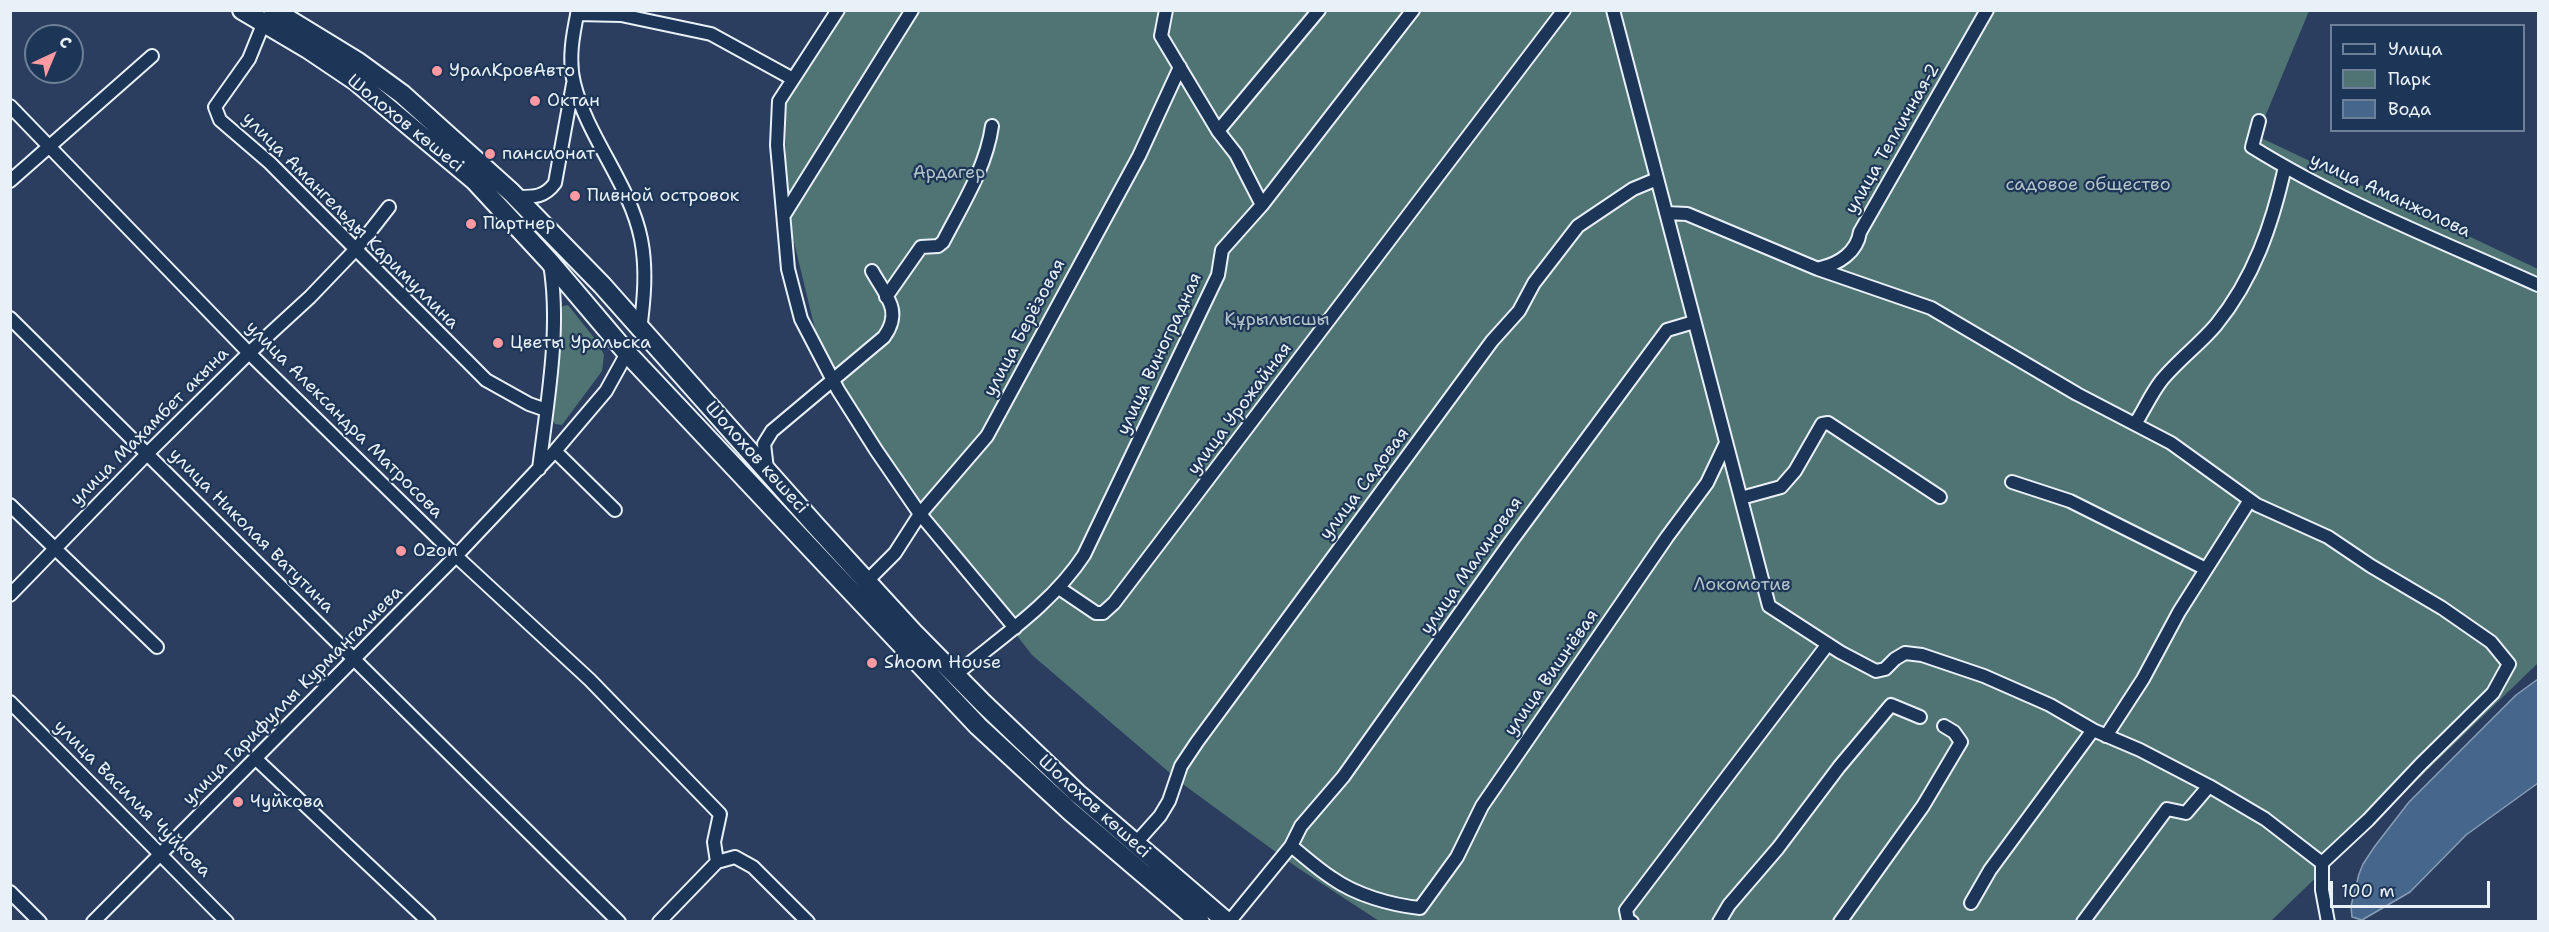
<!DOCTYPE html>
<meta charset="utf-8">
<style>
body{margin:0}
#map{position:relative;width:2549px;height:932px;overflow:hidden;background:#2b3e5f;font-family:"Shantell Sans",sans-serif}
canvas{display:block}
.frame{position:absolute;inset:0;border:12px solid #e8f1f8;pointer-events:none}
.legend{position:absolute;left:2330px;top:24px;width:195px;height:108px;box-sizing:border-box;background:#1d3557;border:2px solid #6e8097;margin:0;padding:8px 10px;list-style:none;font-size:18px;color:#e8f1f8}
.legend li{display:flex;align-items:center;gap:12px;height:30px}
.legend b{width:30px;border:2px solid #6e8097}
.north{position:absolute;left:24px;top:24px;width:60px;height:60px;box-sizing:border-box;background:#1d3557;border:2px solid #6e8097;border-radius:50%;rotate:44deg;font-size:16px;font-weight:700;line-height:24px;text-align:center;color:#e8f1f8}
.north::after{content:'';display:block;margin:auto;width:21px;height:27px;background:#ff9aa2;clip-path:polygon(50% 0,100% 100%,50% 72%,0 100%)}
.scale{position:absolute;left:2330px;top:881px;width:160px;height:27px;box-sizing:border-box;border:3px solid #e8f1f8;border-top:0;padding-left:8px;font-size:18px;line-height:21px;white-space:nowrap;color:#e8f1f8;-webkit-text-stroke:4px #1d3557;paint-order:stroke}
</style>
<div id="map">
<canvas width="2549" height="932"></canvas>
<div class="frame"></div>
<ul class="legend">
<li><b style="height:8px;background:#1d3557"></b>Улица</li>
<li><b style="height:16px;background:#507374"></b>Парк</li>
<li><b style="height:16px;background:#47668c"></b>Вода</li>
</ul>
<div class="north">С</div>
<div class="scale">100 m</div>
</div>
<script>
const ctx = document.querySelector('canvas').getContext('2d');
ctx.lineJoin = 'round';
function fill(path, color) { ctx.fillStyle = color; ctx.fill(path, 'evenodd'); }
function stroke(path, color, width, dash) { ctx.strokeStyle = color; ctx.lineWidth = width; ctx.lineCap = dash ? 'butt' : 'round'; ctx.setLineDash(dash || []); ctx.stroke(path); }
function write(font, color, halo, rows, align = 'center') {
  ctx.font = font + ' "Shantell Sans",sans-serif'; ctx.lineWidth = 4.5; ctx.setLineDash([]); ctx.textBaseline = 'middle'; ctx.strokeStyle = halo; ctx.fillStyle = color; for (const [text, x, y, turn = 0] of rows) {
    ctx.save(); ctx.translate(x, y); ctx.rotate((+turn || 0) * Math.PI / 180); ctx.textAlign = isNaN(turn) ? turn : align; if (halo) ctx.strokeText(text, 0, 0); ctx.fillText(text, 0, 0); ctx.restore();
  }
}
fill(new Path2D(`
 M 834,10 L 2309,11 L 2257,136 L 2538,269 L 2538,663 L 2271,921 L 1379,921 L 1295,866 L 1184,785 L 1032,655 L 935,530 L 820,350 L 787,213 L 784,76 Z
 M 568,305 L 599,344 L 604,355 L 602,371 L 562,425 L 555,424 L 551,418 L 559,312 L 563,306 Z`), '#507374');
const water = new Path2D(`
 M 2538,679 L 2538,783 L 2466,835 L 2410,892 L 2362,920 L 2352,917 L 2351,906 L 2359,874 L 2363,864 L 2375,846 L 2409,802 L 2516,695 Z`);
fill(water, '#47668c');
stroke(water, '#879eb7', 1.5);
const minor = new Path2D(`
 M 578,10 C 573,34 568,59 574,83 C 587,137 630,184 641,239 C 647,269 644,300 640,330
 M 838,10 L 779,101 L 777,145 L 788,269 L 801,319 L 838,390 L 876,450 L 920,514 L 1015,628
 M 1166,10 L 1161,36 L 1218,131 L 1236,154 L 1262,205
 M 1613,10 L 1769,606 L 1840,652 L 1876,671 L 1885,669 L 1895,659 L 1905,653 L 1922,655 L 1984,676 L 2050,705 L 2093,730 L 2140,750 L 2209,786 L 2265,819 L 2322,863
 M 577,14 L 621,15 L 711,34 L 793,79
 M 264,22 L 249,59 L 215,107 L 220,120 L 270,163 L 486,380 L 529,404 L 546,410
 M 10,106 L 249,353 L 456,556 L 590,680 L 720,814 L 714,842 L 717,862
 M 2259,121 L 2252,147 C 2342,203 2443,242 2538,285
 M 1218,131 L 1319,10
 M 10,181 L 152,56
 M 515,197 C 533,197 544,198 555,183 L 573,84
 M 1666,213 L 1687,214 L 1818,269 L 1931,308 L 2077,394 L 2171,443 L 2257,505 L 2328,537 L 2371,566 L 2442,608 L 2491,642 L 2509,664 L 2493,693 L 2420,765 L 2368,820 L 2322,863 L 2322,890 L 2328,922
 M 784,215 L 912,10
 M 1820,268 C 1839,264 1857,252 1860,232 L 1987,10
 M 886,297 L 921,247 L 938,246 L 943,242 C 962,205 986,168 992,126
 M 10,318 L 619,922
 M 2135,424 C 2144,410 2151,394 2161,381 C 2177,361 2199,345 2216,325 C 2254,278 2272,225 2285,167
 M 555,451 L 615,510
 M 539,469 C 547,403 561,329 550,264
 M 767,469 L 764,444 L 772,431 L 884,337 C 903,311 886,296 872,271
 M 2012,482 L 2070,501 L 2206,569
 M 1741,498 L 1781,487 L 1795,471 L 1822,424 L 1828,423 L 1940,497
 M 10,505 L 157,647
 M 867,581 L 895,553 L 920,514 L 987,436 L 1139,156 L 1180,67
 M 1059,588 L 1096,613 L 1103,613 L 1114,603 L 1564,10
 M 10,595 L 147,454 L 249,353 L 310,297 L 357,248 L 389,207
 M 955,675 C 1000,638 1052,604 1084,555 L 1218,275 L 1222,250 L 1262,205 L 1413,10
 M 10,702 L 227,922
 M 2106,736 L 2143,679 L 2179,612 L 2250,500
 M 255,758 L 429,922
 M 1135,844 L 1160,816 L 1169,801 L 1181,766 L 1197,742 L 1492,341 L 1519,311 L 1534,283 L 1578,226 L 1633,189 L 1657,179
 M 1291,846 C 1305,857 1318,869 1332,878 C 1356,895 1391,905 1420,908 L 1457,857 L 1482,806 L 1667,537 L 1707,483 L 1726,443
 M 717,862 L 735,857 L 753,867 L 808,922
 M 10,892 L 40,922
 M 1971,903 L 1990,870 L 2093,730
 M 93,922 L 456,556 L 555,451 L 606,391 L 627,353
 M 659,922 L 717,862
 M 1229,922 L 1291,846 L 1301,826 L 1343,777 L 1509,544 L 1667,330 L 1694,322
 M 1632,922 L 1628,920 L 1626,910 L 1828,644
 M 1719,922 L 1729,905 L 1778,848 L 1839,767 L 1891,705 L 1920,717
 M 1840,922 L 1923,806 L 1961,742 L 1954,732 L 1944,726
 M 2083,922 L 2167,809 L 2186,813 L 2209,786`);
const highway = new Path2D(`
 M 242,10 L 308,49 L 357,82 L 474,180 L 549,261 L 627,353 L 978,726 L 1071,812 L 1200,922
 M 273,10 L 358,62 L 402,94 L 511,192 L 602,285 L 816,526 L 913,632 L 983,703 L 1077,793 L 1227,922`);
stroke(minor, '#e8f1f8', 16);
stroke(highway, '#e8f1f8', 22);
stroke(minor, '#1d3557', 12);
stroke(highway, '#1d3557', 18);
for (const [x, y, r, color] of [
 [437,71,6,"#ff9aa2"],
 [535,101,6,"#ff9aa2"],
 [490,154,6,"#ff9aa2"],
 [575,196,6,"#ff9aa2"],
 [471,224,6,"#ff9aa2"],
 [498,343,6,"#ff9aa2"],
 [401,551,6,"#ff9aa2"],
 [872,663,6,"#ff9aa2"],
 [238,802,6,"#ff9aa2"]
]) { const dot = new Path2D(); dot.arc(x, y, r, 0, 2 * Math.PI); ctx.fillStyle = color; ctx.fill(dot); stroke(dot, '#1d3557', 2); }
write('18px', '#e8f1f8', '#1d3557', [
 ["УралКровАвто",449,71],
 ["Октан",547,101],
 ["пансионат",502,154],
 ["Пивной островок",587,196],
 ["Партнер",483,224],
 ["Цветы Уральска",510,343],
 ["Ozon",413,551],
 ["Shoom House",884,663],
 ["Чуйкова",250,802]
], 'left');
write('18px', '#e8f1f8', '#1d3557', [
 ["Шолохов көшесі",405,124,39],
 ["улица Тепличная-2",1893,139,-60],
 ["улица Аманжолова",2390,196,25],
 ["улица Амангельды Каримуллина",350,221,45],
 ["улица Берёзовая",1025,328,-62],
 ["улица Виноградная",1160,354,-65],
 ["улица Урожайная",1240,409,-53],
 ["улица Александра Матросова",344,420,45],
 ["улица Махамбет акына",150,427,-45],
 ["Шолохов көшесі",756,458,48],
 ["улица Садовая",1365,484,-53],
 ["улица Николая Ватутина",251,531,45],
 ["улица Малиновая",1472,566,-55],
 ["улица Вишнёвая",1552,673,-55],
 ["улица Гарифуллы Курмангалиева",293,696,-45],
 ["улица Василия Чуйкова",132,799,45],
 ["Шолохов көшесі",1094,807,42]
]);
write('18px', '#b3c5ca', '#1d3557', [
 ["Ардагер",949,173],
 ["садовое общество",2088,185],
 ["Құрылысшы",1277,320],
 ["Локомотив",1742,585]
]);
</script>
